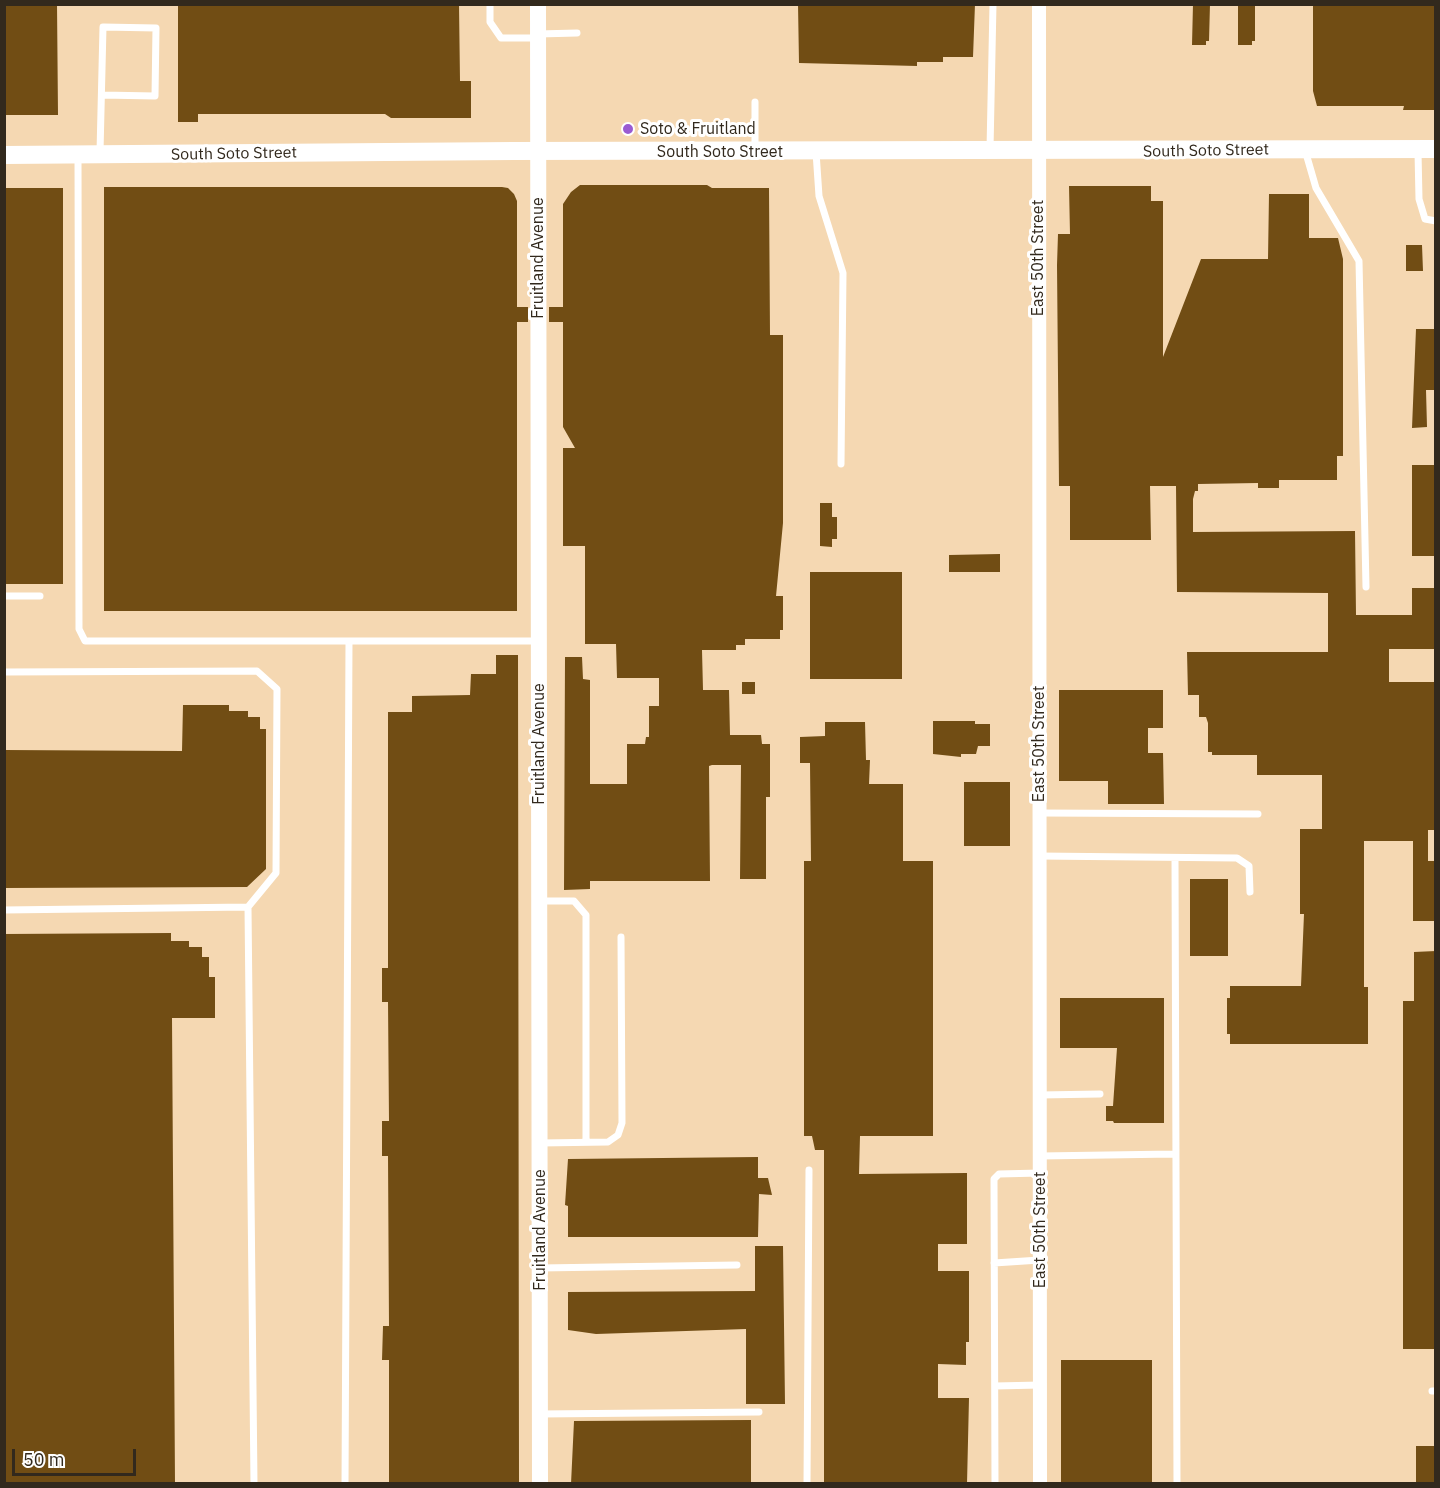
<!DOCTYPE html>
<style>
body{margin:0}
#map{position:relative;width:1440px;height:1488px;overflow:hidden;background:#f9e1c2;font-family:"IBM Plex Sans",sans-serif}
canvas{display:block}
.frame{position:absolute;inset:0;border:6px solid #32291d;pointer-events:none}
.scale{position:absolute;left:12px;top:1449px;width:124px;height:27px;box-sizing:border-box;border:3px solid #32291d;border-top:0;padding-left:8px;font-size:18px;line-height:21px;white-space:nowrap;color:#32291d;-webkit-text-stroke:4px #fff;paint-order:stroke}
</style>
<div id="map">
<canvas width="1440" height="1488"></canvas>
<div class="frame"></div>
<div class="scale">50 m</div>
</div>
<script>
const ctx = document.querySelector('canvas').getContext('2d');
ctx.lineJoin = 'round';
function fill(path, color) { ctx.fillStyle = color; ctx.fill(path, 'evenodd'); }
function stroke(path, color, width, dash) { ctx.strokeStyle = color; ctx.lineWidth = width; ctx.lineCap = dash ? 'butt' : 'round'; ctx.setLineDash(dash || []); ctx.stroke(path); }
function write(font, color, halo, rows, align = 'center') {
  ctx.font = font + ' "IBM Plex Sans",sans-serif'; ctx.lineWidth = 6; ctx.setLineDash([]); ctx.textBaseline = 'middle'; ctx.strokeStyle = halo; ctx.fillStyle = color; for (const [text, x, y, turn = 0] of rows) {
    ctx.save(); ctx.translate(x, y); ctx.rotate((+turn || 0) * Math.PI / 180); ctx.textAlign = isNaN(turn) ? turn : align; if (halo) ctx.strokeText(text, 0, 0); ctx.fillText(text, 0, 0); ctx.restore();
  }
}
fill(new Path2D(`
 M 5,5 L 1435,5 L 1435,1483 L 5,1484 Z`), '#f5d8b2');
fill(new Path2D(`
 M 4,4 L 57,4 L 58,115 L 4,115 Z
 M 178,4 L 459,4 L 460,81 L 471,81 L 471,118 L 391,118 L 385,114 L 198,114 L 198,122 L 178,122 Z
 M 798,4 L 975,4 L 973,57 L 943,57 L 943,62 L 917,62 L 917,66 L 799,63 Z
 M 1193,4 L 1210,4 L 1209,41 L 1206,41 L 1206,45 L 1192,45 Z
 M 1238,4 L 1255,4 L 1255,41 L 1252,41 L 1252,45 L 1238,45 Z
 M 1313,4 L 1436,4 L 1436,110 L 1403,110 L 1404,106 L 1317,106 L 1313,91 Z
 M 580,185 L 707,185 L 712,188 L 769,188 L 770,335 L 783,335 L 783,523 L 776,596 L 783,596 L 783,630 L 780,630 L 780,639 L 745,639 L 745,645 L 736,645 L 736,650 L 702,650 L 703,690 L 729,690 L 730,735 L 761,735 L 762,744 L 770,744 L 770,797 L 766,797 L 766,879 L 740,879 L 741,765 L 712,765 L 709,766 L 710,881 L 590,881 L 590,889 L 564,890 L 565,657 L 582,657 L 583,679 L 590,680 L 590,784 L 627,784 L 627,744 L 645,744 L 646,737 L 649,737 L 649,706 L 659,706 L 659,678 L 617,678 L 616,644 L 585,644 L 585,546 L 563,546 L 563,448 L 575,448 L 563,427 L 563,322 L 549,322 L 549,307 L 563,307 L 563,204 L 571,192 Z
 M 1069,186 L 1151,186 L 1151,201 L 1163,201 L 1163,357 L 1201,259 L 1268,259 L 1269,194 L 1309,194 L 1309,238 L 1338,238 L 1343,259 L 1343,456 L 1337,456 L 1337,480 L 1279,480 L 1279,488 L 1258,488 L 1258,483 L 1198,484 L 1198,491 L 1195,491 L 1193,499 L 1193,532 L 1355,531 L 1356,615 L 1412,615 L 1412,588 L 1436,588 L 1436,649 L 1389,649 L 1389,682 L 1436,682 L 1436,830 L 1428,830 L 1428,861 L 1436,861 L 1436,921 L 1413,921 L 1413,841 L 1364,841 L 1364,987 L 1368,987 L 1368,1044 L 1230,1044 L 1230,1034 L 1227,1034 L 1227,998 L 1230,998 L 1230,986 L 1301,986 L 1304,914 L 1300,914 L 1300,829 L 1322,829 L 1322,775 L 1257,775 L 1257,755 L 1212,755 L 1212,752 L 1208,752 L 1208,723 L 1206,717 L 1199,717 L 1199,695 L 1188,695 L 1187,652 L 1328,652 L 1328,593 L 1177,592 L 1176,486 L 1150,486 L 1151,540 L 1070,540 L 1070,486 L 1059,486 L 1057,265 L 1058,234 L 1070,234 Z
 M 104,187 L 502,187 L 508,188 L 514,194 L 517,201 L 517,307 L 528,307 L 528,322 L 517,322 L 517,611 L 104,611 Z
 M 4,188 L 63,188 L 63,584 L 4,584 Z
 M 1406,245 L 1422,245 L 1423,271 L 1406,271 Z
 M 1416,329 L 1436,329 L 1436,390 L 1426,390 L 1427,427 L 1412,428 Z
 M 1412,465 L 1436,465 L 1436,556 L 1412,556 Z
 M 820,503 L 832,503 L 832,517 L 837,517 L 837,539 L 832,539 L 832,547 L 820,546 Z
 M 1000,554 L 1000,572 L 949,572 L 949,555 Z
 M 810,572 L 902,572 L 902,679 L 810,679 Z
 M 496,655 L 518,655 L 519,1484 L 389,1484 L 389,1360 L 382,1360 L 383,1326 L 389,1326 L 388,1156 L 382,1156 L 382,1121 L 389,1121 L 388,1002 L 382,1002 L 382,968 L 388,968 L 388,712 L 412,712 L 412,696 L 470,695 L 471,674 L 496,674 Z
 M 742,682 L 755,682 L 755,694 L 742,694 Z
 M 1059,690 L 1163,690 L 1163,728 L 1148,728 L 1148,753 L 1163,753 L 1164,804 L 1108,804 L 1108,781 L 1059,781 Z
 M 183,705 L 229,705 L 229,711 L 248,711 L 248,717 L 260,717 L 260,729 L 266,729 L 266,869 L 247,887 L 4,888 L 4,750 L 182,751 Z
 M 933,721 L 975,721 L 975,724 L 990,724 L 990,746 L 978,746 L 976,754 L 961,754 L 961,757 L 933,754 Z
 M 825,722 L 865,722 L 866,760 L 870,760 L 869,784 L 903,784 L 903,861 L 933,861 L 933,1136 L 860,1136 L 859,1174 L 967,1173 L 967,1244 L 938,1244 L 938,1271 L 969,1271 L 969,1342 L 966,1342 L 966,1365 L 938,1364 L 938,1398 L 969,1398 L 967,1484 L 824,1484 L 824,1150 L 815,1150 L 812,1136 L 804,1136 L 804,861 L 811,861 L 810,763 L 800,763 L 800,737 L 825,736 Z
 M 964,782 L 1010,782 L 1010,846 L 964,846 Z
 M 1190,879 L 1228,879 L 1228,956 L 1190,956 Z
 M 171,933 L 171,941 L 189,941 L 189,947 L 202,947 L 202,957 L 209,957 L 209,977 L 215,977 L 215,1018 L 172,1018 L 175,1484 L 4,1484 L 4,934 Z
 M 1436,951 L 1436,1349 L 1403,1349 L 1403,1001 L 1414,1001 L 1414,952 Z
 M 1060,998 L 1164,998 L 1164,1123 L 1114,1123 L 1113,1121 L 1106,1121 L 1106,1106 L 1113,1106 L 1117,1048 L 1060,1048 Z
 M 758,1157 L 758,1178 L 768,1178 L 772,1195 L 759,1194 L 758,1237 L 568,1237 L 568,1206 L 565,1205 L 568,1159 Z
 M 755,1246 L 783,1246 L 785,1404 L 746,1404 L 746,1329 L 596,1334 L 568,1330 L 568,1292 L 755,1291 Z
 M 1061,1360 L 1152,1360 L 1152,1484 L 1061,1484 Z
 M 751,1420 L 751,1484 L 571,1484 L 574,1421 Z
 M 1416,1446 L 1436,1446 L 1436,1484 L 1416,1484 Z`), '#714d14');
stroke(new Path2D(`
 M 490,4 L 490,22 L 501,38 L 538,38
 M 538,34 L 577,33
 M 755,149 L 755,102
 M 990,149 L 993,4
 M 1305,150 L 1316,188 L 1359,261 L 1366,587
 M 100,152 L 103,27 L 156,28 L 155,96 L 102,95
 M 816,152 L 819,196 L 843,273 L 841,464
 M 1418,152 L 1419,199 L 1425,219 L 1436,221
 M 78,155 L 79,629 L 85,641 L 537,641
 M 4,596 L 40,596
 M 4,672 L 257,671 L 277,689 L 276,873 L 248,907 L 254,1484
 M 1039,813 L 1258,814
 M 1039,856 L 1237,858 L 1249,866 L 1250,892
 M 1175,858 L 1177,1484
 M 541,901 L 574,901 L 586,915 L 586,1142
 M 4,910 L 248,907
 M 1040,1095 L 1100,1094
 M 540,1143 L 608,1142 L 618,1135 L 622,1123 L 621,937
 M 1040,1156 L 1174,1154
 M 994,1263 L 1040,1260
 M 540,1268 L 737,1265
 M 995,1386 L 1040,1385
 M 1432,1391 L 1436,1391
 M 540,1414 L 759,1412
 M 345,1484 L 349,641
 M 807,1484 L 809,1170
 M 995,1484 L 994,1179 L 999,1174 L 1040,1173`), '#fff', 7);
stroke(new Path2D(`
 M 1039,4 L 1040,1484`), '#fff', 14);
stroke(new Path2D(`
 M 538,4 L 540,1484`), '#fff', 16);
stroke(new Path2D(`
 M 4,155 L 514,151 L 1436,149`), '#fff', 18);
for (const [x, y, r, color] of [
 [628,129,6,"#9a5bd2"]
]) { const dot = new Path2D(); dot.arc(x, y, r, 0, 2 * Math.PI); ctx.fillStyle = color; ctx.fill(dot); stroke(dot, '#fff', 2); }
write('16px', '#32291d', '#fff', [
 ["Soto & Fruitland",640,129]
], 'left');
write('16px', '#32291d', '#fff', [
 ["South Soto Street",1206,151,-1],
 ["South Soto Street",720,152],
 ["South Soto Street",234,154,-1],
 ["Fruitland Avenue",538,258,-90],
 ["East 50th Street",1038,258,-90],
 ["Fruitland Avenue",539,744,-90],
 ["East 50th Street",1039,744,-90],
 ["Fruitland Avenue",540,1230,-90],
 ["East 50th Street",1040,1230,-90]
]);
</script>
